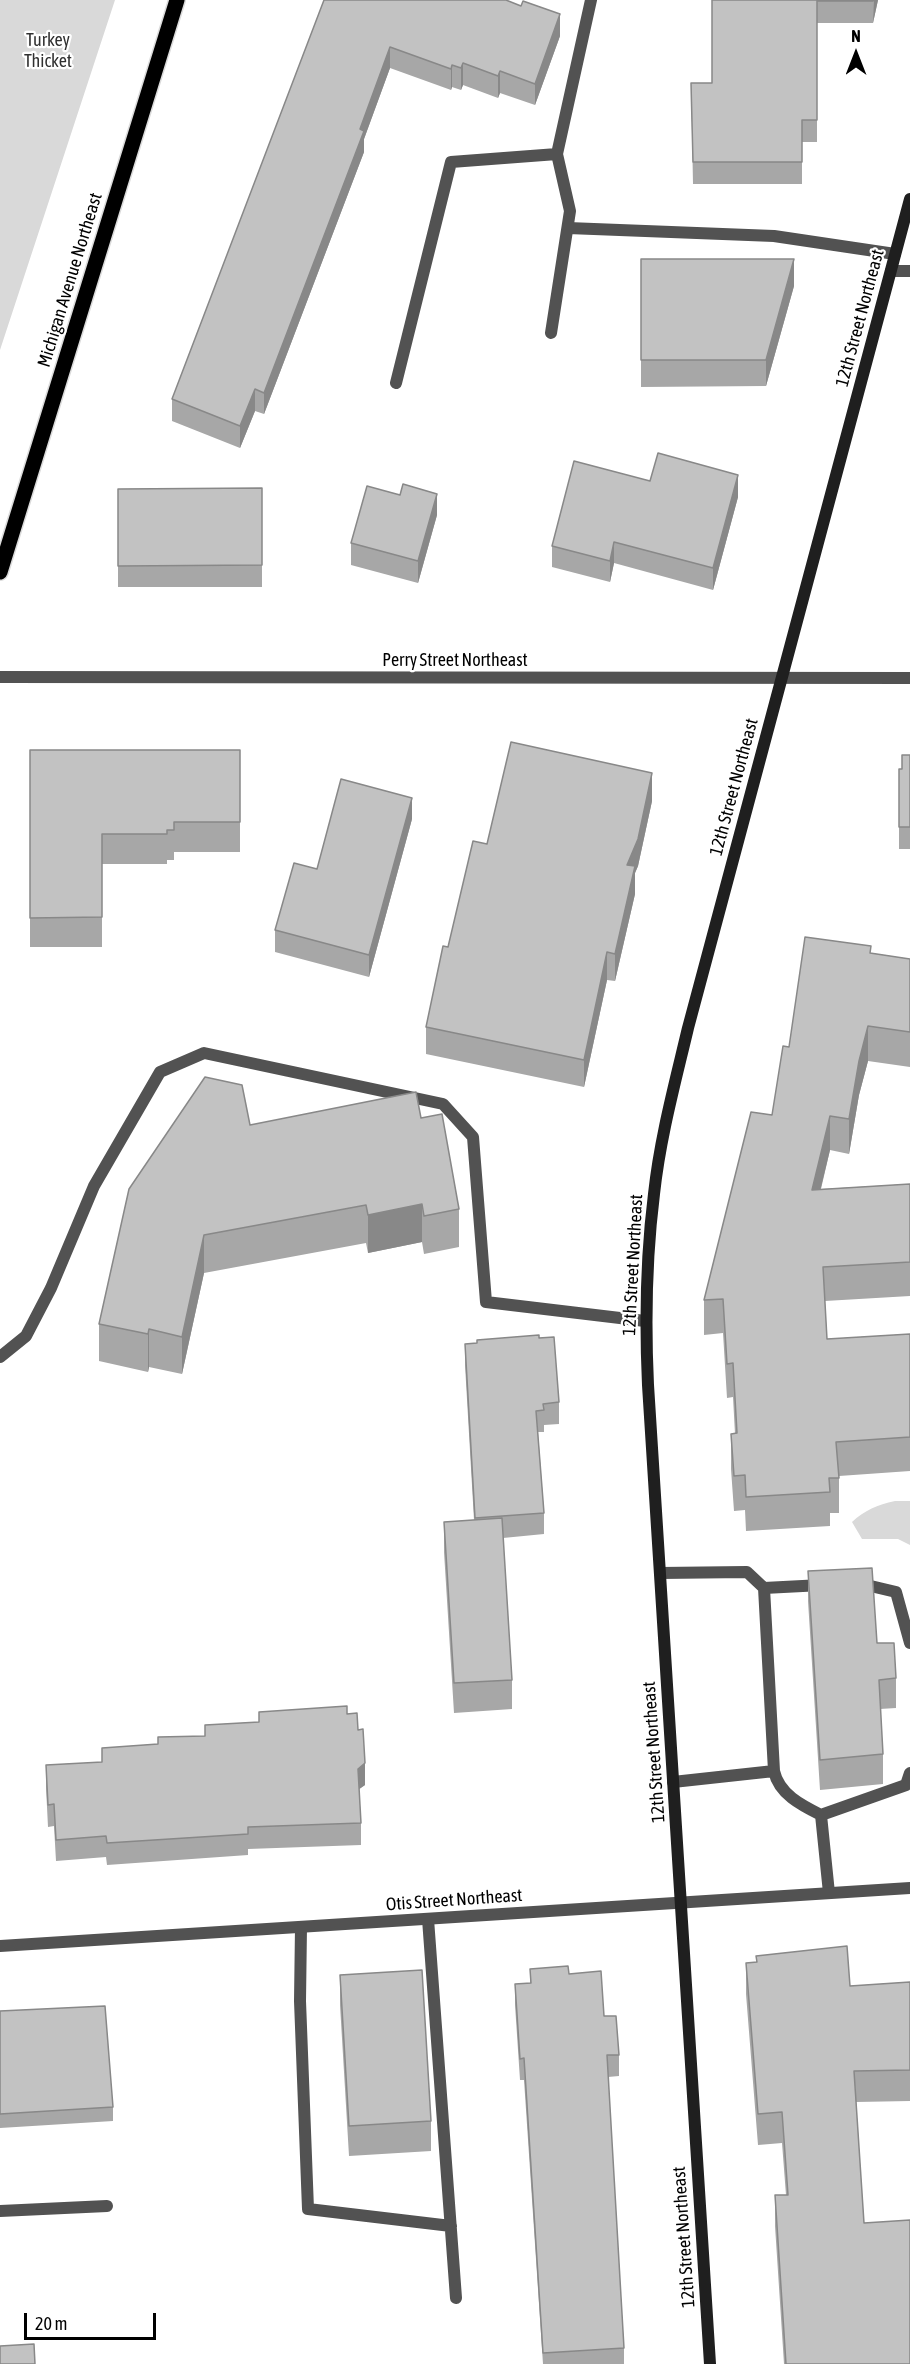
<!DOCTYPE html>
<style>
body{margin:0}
#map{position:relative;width:910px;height:2364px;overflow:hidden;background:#fff;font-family:"Asap Condensed",sans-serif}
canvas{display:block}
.north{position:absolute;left:826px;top:24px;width:60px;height:60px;-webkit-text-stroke:4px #fff;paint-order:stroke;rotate:0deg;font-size:16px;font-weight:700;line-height:24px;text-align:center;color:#000}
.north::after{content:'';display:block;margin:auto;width:21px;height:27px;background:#000;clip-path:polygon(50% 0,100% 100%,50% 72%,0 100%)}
.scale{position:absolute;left:24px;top:2313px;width:132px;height:27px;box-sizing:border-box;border:3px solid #000;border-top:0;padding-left:8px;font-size:18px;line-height:21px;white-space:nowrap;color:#000;-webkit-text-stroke:4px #fff;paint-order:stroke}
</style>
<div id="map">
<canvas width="910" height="2364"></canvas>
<div class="north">N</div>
<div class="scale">20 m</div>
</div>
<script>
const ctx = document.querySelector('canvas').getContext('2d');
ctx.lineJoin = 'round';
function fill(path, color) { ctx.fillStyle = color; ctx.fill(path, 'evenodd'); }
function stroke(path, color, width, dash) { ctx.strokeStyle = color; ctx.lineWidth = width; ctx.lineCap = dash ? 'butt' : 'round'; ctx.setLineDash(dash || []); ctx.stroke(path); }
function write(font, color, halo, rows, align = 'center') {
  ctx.font = font + ' "Asap Condensed",sans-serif'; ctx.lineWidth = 4.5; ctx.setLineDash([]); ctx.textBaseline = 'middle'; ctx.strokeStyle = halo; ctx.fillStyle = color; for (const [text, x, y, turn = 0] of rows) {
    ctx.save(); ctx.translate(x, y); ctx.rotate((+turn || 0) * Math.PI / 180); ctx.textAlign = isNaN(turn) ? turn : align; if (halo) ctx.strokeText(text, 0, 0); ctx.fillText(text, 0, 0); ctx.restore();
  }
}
fill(new Path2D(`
 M 0,0 L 115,0 L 0,350 Z
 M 895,1501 L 910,1501 L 910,1545 L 898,1539 L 862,1539 L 852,1522 C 865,1510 877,1505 895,1501 Z`), '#d9d9d9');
const primary = new Path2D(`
 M 0,572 L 177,0`);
stroke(primary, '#dbdbdb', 18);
stroke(new Path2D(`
 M 568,228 L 774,236 L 895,254
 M 891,271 L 910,271
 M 551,333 L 570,211 L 557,154
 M 396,383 L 451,162 L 557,154 L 591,0
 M 0,1357 L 26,1336 L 51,1288 L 94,1186 L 160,1072 L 204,1053 L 443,1104 L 473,1137 L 486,1302 L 645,1321
 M 660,1573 L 747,1572 L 764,1588 L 774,1771 L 673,1782
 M 858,1583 L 896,1592 L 910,1643
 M 764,1588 L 822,1585
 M 774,1771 C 779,1794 801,1805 821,1815 L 829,1893
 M 821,1815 L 906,1785 L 910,1773
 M 428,1919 L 456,2298
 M 301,1927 L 300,2001 L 308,2209 L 451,2226
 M 0,2211 L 107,2206`), '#525252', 12);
stroke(new Path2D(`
 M 0,677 L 910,678
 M 0,1946 L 910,1888`), '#525252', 12);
stroke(new Path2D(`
 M 710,2364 L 648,1385 C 645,1321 646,1258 654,1194 C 660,1138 675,1083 688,1028 L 910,199`), '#1f1f1f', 12);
stroke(primary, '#000', 15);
fill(new Path2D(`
 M 324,0 L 560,36 L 535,105 L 500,93 L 498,98 L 463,85 L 461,90 L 452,87 L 451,90 L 390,68 L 364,139 L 364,152 L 264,414 L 255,411 L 240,448 L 172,421 L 172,399 Z
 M 712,0 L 878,0 L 873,23 L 817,23 L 817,142 L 802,142 L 802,184 L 693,184 L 691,83 L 712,83 Z
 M 641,259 L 794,286 L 766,386 L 641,387 Z
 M 650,481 L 738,497 L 713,590 L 614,563 L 610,582 L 552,567 L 552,546 Z
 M 262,488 L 262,587 L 118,587 L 118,489 Z
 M 437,515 L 418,583 L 351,565 L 351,543 Z
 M 30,750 L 240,750 L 240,852 L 174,852 L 174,860 L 167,860 L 167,864 L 102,864 L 102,947 L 30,947 Z
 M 910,755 L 910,849 L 899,849 L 899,769 L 902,769 Z
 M 652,801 L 638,866 L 635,873 L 635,894 L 615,981 L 607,980 L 584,1087 L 426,1054 L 426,1027 L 448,947 L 487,844 Z
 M 412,819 L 369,977 L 275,952 L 275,930 Z
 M 871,953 L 910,959 L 910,1067 L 868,1061 L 859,1095 L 849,1154 L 830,1150 L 821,1189 L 910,1184 L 910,1296 L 825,1301 L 827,1339 L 910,1334 L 910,1471 L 839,1476 L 839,1513 L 830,1513 L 830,1526 L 746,1531 L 745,1510 L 734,1511 L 731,1469 L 731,1434 L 735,1434 L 733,1397 L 727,1398 L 723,1333 L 704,1335 L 704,1300 L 772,1115 L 789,1047 Z
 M 421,1118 L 459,1209 L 459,1247 L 424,1254 L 422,1242 L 368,1253 L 366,1243 L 204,1273 L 182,1374 L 149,1367 L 148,1372 L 99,1361 L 99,1324 L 250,1125 Z
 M 539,1338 L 559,1402 L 559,1424 L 544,1425 L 544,1432 L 538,1432 L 544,1513 L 544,1534 L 503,1538 L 512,1680 L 512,1709 L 454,1713 L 444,1552 L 444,1522 L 474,1520 L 465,1365 L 465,1344 Z
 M 808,1571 L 877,1643 L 896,1678 L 896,1708 L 880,1709 L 883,1754 L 883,1784 L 820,1790 L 808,1601 Z
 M 259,1712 L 347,1714 L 358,1730 L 365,1785 L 359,1789 L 361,1823 L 361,1845 L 248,1849 L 248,1855 L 107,1865 L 106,1857 L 56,1861 L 54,1826 L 48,1827 L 46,1787 L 46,1765 L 102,1762 L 102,1748 L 158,1744 L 205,1736 L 205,1725 L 259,1722 Z
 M 756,1956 L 850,1986 L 910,1982 L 910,2101 L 856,2102 L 864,2223 L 910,2364 L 784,2364 L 775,2226 L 775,2195 L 786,2195 L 782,2143 L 758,2145 L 746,1994 L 746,1963 L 756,1962 Z
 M 530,1969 L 569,1974 L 604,2016 L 619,2055 L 619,2076 L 608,2077 L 624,2348 L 624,2364 L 543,2364 L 524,2080 L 520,2080 L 515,2005 L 515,1984 L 530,1983 Z
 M 340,1975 L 431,2121 L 431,2151 L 349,2156 L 340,2005 Z
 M 0,2011 L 113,2107 L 113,2121 L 0,2128 Z`), '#a7a7a7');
fill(new Path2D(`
 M 874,0 L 878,0 L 873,23 Z
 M 560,14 L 560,36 L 535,105 L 535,84 Z
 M 390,47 L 390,68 L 364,139 L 364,152 L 264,414 L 264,393 Z
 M 463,63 L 463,85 L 461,90 L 461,68 Z
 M 452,65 L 452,87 L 451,90 L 451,69 Z
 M 500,71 L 500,93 L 498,98 L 498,76 Z
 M 794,259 L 794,286 L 766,386 L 766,360 Z
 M 255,389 L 255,411 L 240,448 L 240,426 Z
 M 738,475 L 738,497 L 713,590 L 713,568 Z
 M 437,494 L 437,515 L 418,583 L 418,561 Z
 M 614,542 L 614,563 L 610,582 L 610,561 Z
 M 652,773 L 652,801 L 638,866 L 635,873 L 635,894 L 615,981 L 615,954 L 627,865 Z
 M 412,798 L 412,819 L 369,977 L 369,955 Z
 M 607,952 L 607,980 L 584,1087 L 584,1060 Z
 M 868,1026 L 868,1061 L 859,1095 L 849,1154 L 849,1119 L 859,1061 Z
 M 830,1116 L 830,1150 L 812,1224 L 812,1190 Z
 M 422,1204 L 422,1242 L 368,1253 L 368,1215 Z
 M 204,1235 L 204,1273 L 182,1374 L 182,1337 Z
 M 149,1329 L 149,1367 L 148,1372 L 148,1334 Z
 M 365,1763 L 365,1785 L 358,1790 L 358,1769 Z`), '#888');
const building = new Path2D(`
 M 324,0 L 506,0 L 521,6 L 523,1 L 560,14 L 535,84 L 500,71 L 498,76 L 463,63 L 461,68 L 452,65 L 451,69 L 390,47 L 360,129 L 364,131 L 264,393 L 255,389 L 240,426 L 172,399 Z
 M 712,0 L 874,0 L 873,1 L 817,1 L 817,120 L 802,120 L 802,162 L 693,162 L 691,83 L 712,83 Z
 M 641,259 L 794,259 L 766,360 L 641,360 Z
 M 658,453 L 738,475 L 713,568 L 614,542 L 610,561 L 552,546 L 574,461 L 650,481 Z
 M 403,484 L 437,494 L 418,561 L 351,543 L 367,486 L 400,495 Z
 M 262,488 L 262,565 L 118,566 L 118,489 Z
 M 511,742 L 652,773 L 638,839 L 627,865 L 635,866 L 615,954 L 607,952 L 584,1060 L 426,1027 L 443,946 L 448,947 L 473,841 L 487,844 Z
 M 30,750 L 240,750 L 240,822 L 174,822 L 174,830 L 167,830 L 167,834 L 102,834 L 102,917 L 30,918 Z
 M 902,755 L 910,755 L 910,827 L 899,827 L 899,769 L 902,769 Z
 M 341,779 L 412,798 L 369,955 L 275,930 L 294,863 L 317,869 Z
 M 805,937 L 871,946 L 870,953 L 910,959 L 910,1032 L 868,1026 L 859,1061 L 849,1119 L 830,1116 L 812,1190 L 910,1184 L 910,1262 L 823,1267 L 827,1339 L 910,1334 L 910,1437 L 836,1442 L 839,1478 L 829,1478 L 830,1492 L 746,1497 L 745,1475 L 734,1476 L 731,1434 L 737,1433 L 733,1363 L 727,1364 L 723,1299 L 704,1300 L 751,1112 L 772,1115 L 783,1046 L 789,1047 Z
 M 205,1077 L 242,1085 L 250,1125 L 416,1092 L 421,1118 L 442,1114 L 459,1209 L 424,1216 L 422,1204 L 368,1215 L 366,1205 L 204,1235 L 182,1337 L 149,1329 L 148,1334 L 99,1324 L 129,1189 Z
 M 539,1335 L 539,1338 L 554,1337 L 559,1402 L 543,1404 L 544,1410 L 536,1411 L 544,1513 L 475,1518 L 465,1344 L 477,1343 L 477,1340 Z
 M 502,1518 L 512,1680 L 454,1683 L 444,1522 Z
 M 872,1568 L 877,1643 L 894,1643 L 896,1678 L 879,1680 L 883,1754 L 820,1760 L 808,1571 Z
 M 347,1706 L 347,1714 L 357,1713 L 358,1730 L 363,1729 L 365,1763 L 358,1769 L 361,1823 L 248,1827 L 248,1834 L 107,1843 L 106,1836 L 56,1840 L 54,1804 L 48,1805 L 46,1765 L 102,1762 L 102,1748 L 158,1744 L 158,1737 L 205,1736 L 205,1725 L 259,1722 L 259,1712 Z
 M 847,1946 L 850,1986 L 910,1982 L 910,2070 L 854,2071 L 864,2223 L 910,2220 L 910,2364 L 786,2364 L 775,2195 L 788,2195 L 782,2112 L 758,2114 L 746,1963 L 757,1962 L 756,1956 Z
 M 568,1966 L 569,1974 L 601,1971 L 604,2016 L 616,2016 L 619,2055 L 607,2055 L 624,2348 L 543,2353 L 524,2058 L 520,2059 L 515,1984 L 531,1983 L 530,1969 Z
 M 422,1970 L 431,2121 L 349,2126 L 340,1975 Z
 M 105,2006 L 113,2107 L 0,2114 L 0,2011 Z
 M 34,2344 L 35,2364 L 0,2364 L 0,2346 Z`);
fill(building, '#c2c2c2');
stroke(building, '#888', 1.5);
write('18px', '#303030', '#fff', [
 ["Turkey",48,40],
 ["Thicket",48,61]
]);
write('18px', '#000', '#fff', [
 ["Michigan Avenue Northeast",70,280,-73],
 ["12th Street Northeast",860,318,-75],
 ["Perry Street Northeast",455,660],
 ["12th Street Northeast",734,787,-75],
 ["12th Street Northeast",633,1265,-87],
 ["12th Street Northeast",654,1752,-94],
 ["Otis Street Northeast",454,1900,-4],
 ["12th Street Northeast",684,2237,-94]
]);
</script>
